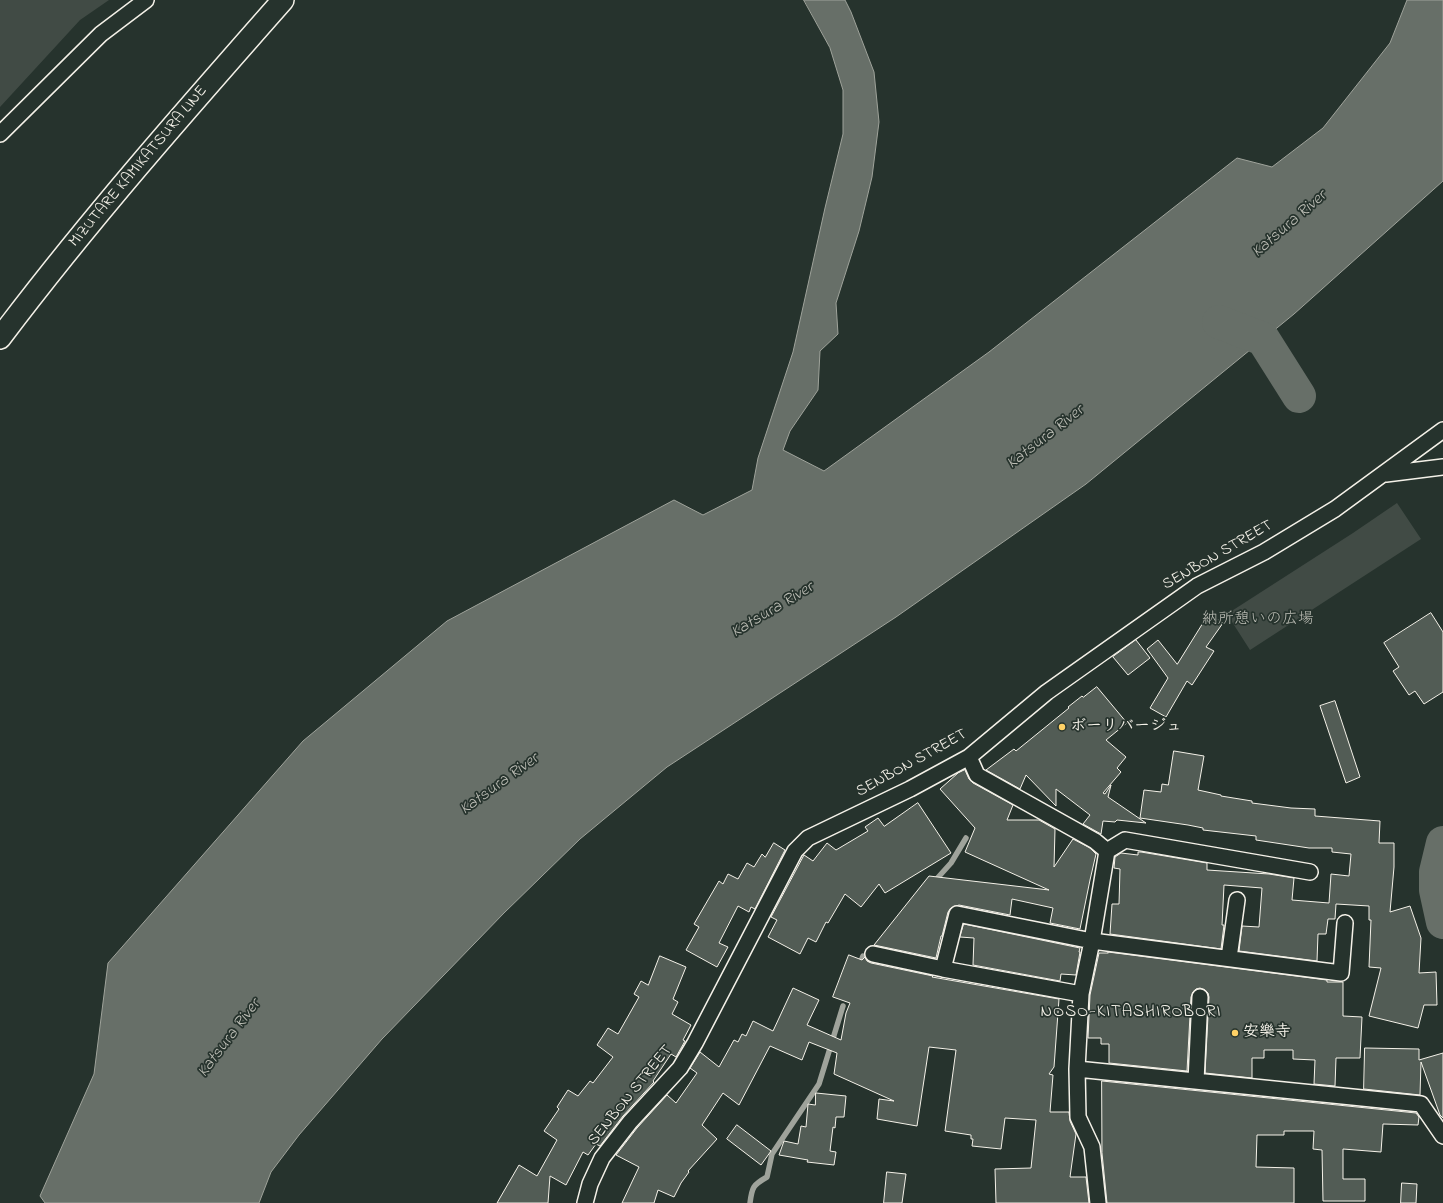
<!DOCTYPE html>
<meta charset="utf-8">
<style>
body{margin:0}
canvas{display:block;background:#26332d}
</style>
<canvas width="1443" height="1203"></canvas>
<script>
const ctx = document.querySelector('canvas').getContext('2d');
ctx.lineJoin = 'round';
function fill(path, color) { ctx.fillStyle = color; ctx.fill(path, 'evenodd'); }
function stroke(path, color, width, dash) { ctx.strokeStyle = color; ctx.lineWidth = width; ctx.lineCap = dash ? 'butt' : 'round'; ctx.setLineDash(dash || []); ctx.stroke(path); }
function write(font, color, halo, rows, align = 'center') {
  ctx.font = font + ' "Indie Flower","Klee One",sans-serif'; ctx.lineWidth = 3.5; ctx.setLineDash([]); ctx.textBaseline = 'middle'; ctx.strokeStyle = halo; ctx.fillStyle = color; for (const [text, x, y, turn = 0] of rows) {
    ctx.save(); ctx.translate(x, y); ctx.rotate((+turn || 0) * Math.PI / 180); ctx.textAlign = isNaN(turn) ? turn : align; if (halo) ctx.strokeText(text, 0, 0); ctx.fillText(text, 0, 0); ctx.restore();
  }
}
fill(new Path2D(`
 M 0,0 L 109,0 L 80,20 L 0,107 Z
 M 1397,503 L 1421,539 L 1250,650 L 1227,614 L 1353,533 Z`), '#414b45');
const water = new Path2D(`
 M 804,0 L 845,0 L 851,12 L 874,72 L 879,122 L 872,177 L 859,231 L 836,303 L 838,334 L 820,351 L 818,390 L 790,431 L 783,450 L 824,471 L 989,352 L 1237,158 L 1272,167 L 1323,128 L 1390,43 L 1407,0 L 1443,0 L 1443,181 L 1294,314 L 1086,484 L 896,617 L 667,767 L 580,839 L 504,913 L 382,1039 L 299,1135 L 271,1172 L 259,1203 L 45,1203 L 40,1196 L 94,1074 L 108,963 L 303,741 L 447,621 L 674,500 L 703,515 L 752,490 L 758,458 L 793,352 L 825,208 L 843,134 L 843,90 L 830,48 Z`);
fill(water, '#676f68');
stroke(water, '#9fa39b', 1);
stroke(new Path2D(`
 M 933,883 L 951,863 L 966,838
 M 859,967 L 863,956
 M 750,1203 C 752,1187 753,1185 767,1177 L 772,1154 L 819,1084 L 843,1006`), '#9fa39b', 5.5);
stroke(new Path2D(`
 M 1219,322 L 1263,339 L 1299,396
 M 1443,843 L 1436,872 L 1436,890 L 1443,922`), '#676f68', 34);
const building = new Path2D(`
 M 1431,613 L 1443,632 L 1443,692 L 1424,704 L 1415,691 L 1409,695 L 1393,671 L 1399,667 L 1384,643 Z
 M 1209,614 L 1223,623 L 1206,647 L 1214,651 L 1192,685 L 1187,681 L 1166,717 L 1150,708 L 1168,678 L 1147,649 L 1158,640 L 1177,664 Z
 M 1136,640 L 1150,658 L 1128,675 L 1113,657 Z
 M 1097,687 L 1127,723 L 1106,740 L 1126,757 L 1117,768 L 1121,772 L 1103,793 L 1105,794 L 1111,785 L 1108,797 L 1146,823 L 1117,820 L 1115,822 L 1103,821 L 1101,834 L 1083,824 L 1090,815 L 1056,789 L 1056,806 L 1026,775 L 1020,789 L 986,770 L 1014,749 L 1016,751 L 1069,708 L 1068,707 L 1082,696 L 1083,697 Z
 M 1335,701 L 1360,777 L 1346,783 L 1320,706 Z
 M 1174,751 L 1204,756 L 1198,790 L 1221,795 L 1221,796 L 1252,801 L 1252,803 L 1291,808 L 1315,809 L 1315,816 L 1380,821 L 1379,843 L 1394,843 L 1394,867 L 1390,912 L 1410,906 L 1421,938 L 1419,973 L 1436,972 L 1437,1005 L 1424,1005 L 1418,1028 L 1369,1016 L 1381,968 L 1369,967 L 1371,920 L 1369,920 L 1369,906 L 1336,904 L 1335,919 L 1328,919 L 1326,934 L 1318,934 L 1317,961 L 1239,951 L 1242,926 L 1259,927 L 1262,888 L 1224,885 L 1222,925 L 1224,925 L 1221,949 L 1110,934 L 1112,904 L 1119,904 L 1120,869 L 1114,868 L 1115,857 L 1121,853 L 1138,855 L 1138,852 L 1141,852 L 1207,863 L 1207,870 L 1269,874 L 1294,878 L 1292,900 L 1329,903 L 1331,874 L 1349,876 L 1351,854 L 1332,852 L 1332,848 L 1309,848 L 1256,840 L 1256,836 L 1203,830 L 1203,828 L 1188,825 L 1140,818 L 1144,790 L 1161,792 L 1162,784 L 1168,785 Z
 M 965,770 L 969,779 L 973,783 L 1013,805 L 1007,820 L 1039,820 L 1055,829 L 1054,867 L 1073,839 L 1090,848 L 1096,854 L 1090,880 L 1080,929 L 1050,923 L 1053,908 L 1012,899 L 1010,915 L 959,905 L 951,908 L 948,912 L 942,936 L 941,936 L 936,958 L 874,945 L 929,876 L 1049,890 L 965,852 L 975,828 L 940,789 L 958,773 Z
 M 918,803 L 951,853 L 885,893 L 879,884 L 861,907 L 845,894 L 828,923 L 826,922 L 816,942 L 808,938 L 800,954 L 768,937 L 777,920 L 771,917 L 804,855 L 813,861 L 827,843 L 836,850 L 868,831 L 865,827 L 878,818 L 884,826 Z
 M 774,843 L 785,850 L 755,909 L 751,907 L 749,912 L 738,906 L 719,943 L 728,947 L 717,967 L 686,950 L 699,927 L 694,924 L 719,881 L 723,884 L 728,874 L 738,879 L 747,863 L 754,867 L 762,854 L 765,857 Z
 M 964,924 L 1080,948 L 1079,952 L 1080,952 L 1076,975 L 1061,974 L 1060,981 L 973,965 L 974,938 L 960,937 Z
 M 1108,952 L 1327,980 L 1327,982 L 1343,982 L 1343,1016 L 1362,1017 L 1360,1058 L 1336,1058 L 1335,1086 L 1314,1084 L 1315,1060 L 1293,1059 L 1293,1050 L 1264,1050 L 1264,1058 L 1252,1058 L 1252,1078 L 1205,1073 L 1209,997 L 1208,993 L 1205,990 L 1200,988 L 1196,989 L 1193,992 L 1191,997 L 1187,1071 L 1109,1063 L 1109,1044 L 1101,1044 L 1101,1038 L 1088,1038 L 1090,995 L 1099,953 L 1108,953 Z
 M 849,955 L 862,960 L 865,957 L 867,961 L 871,963 L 933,976 L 932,977 L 1059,999 L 1054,1067 L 1049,1074 L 1053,1075 L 1050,1112 L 1069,1112 L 1070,1121 L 1076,1134 L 1070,1177 L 1086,1177 L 1089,1203 L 996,1203 L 995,1169 L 1031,1168 L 1036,1120 L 1005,1118 L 1001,1149 L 972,1146 L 973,1139 L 971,1139 L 971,1135 L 945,1131 L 956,1050 L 929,1047 L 917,1126 L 877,1119 L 879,1099 L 894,1101 L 834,1074 L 837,1053 L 809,1042 L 802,1060 L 770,1046 L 739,1105 L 723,1093 L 702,1125 L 717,1139 L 688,1171 L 689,1172 L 681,1183 L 674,1197 L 658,1190 L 654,1203 L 622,1203 L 639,1167 L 616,1155 L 637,1128 L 667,1095 L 676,1103 L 697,1073 L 690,1068 L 700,1052 L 719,1067 L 734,1040 L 738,1042 L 742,1034 L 746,1036 L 753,1021 L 773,1031 L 793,988 L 819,1000 L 807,1025 L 841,1040 L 846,1013 L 850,1003 L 833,997 Z
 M 660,956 L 686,967 L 673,999 L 678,1002 L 672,1014 L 691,1025 L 683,1040 L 685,1041 L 676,1057 L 671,1054 L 653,1081 L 654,1082 L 623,1116 L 600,1146 L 596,1144 L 588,1155 L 583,1152 L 566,1185 L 550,1176 L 548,1203 L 497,1203 L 519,1165 L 537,1176 L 557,1140 L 544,1131 L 559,1109 L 557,1107 L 568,1090 L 578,1096 L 590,1081 L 593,1083 L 613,1057 L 597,1045 L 608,1028 L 618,1034 L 639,997 L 634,994 L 641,981 L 648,985 Z
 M 1365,1048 L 1419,1049 L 1419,1060 L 1443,1053 L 1443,1118 L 1440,1115 L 1421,1062 L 1420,1095 L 1364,1089 Z
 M 1102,1081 L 1416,1113 L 1419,1117 L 1418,1125 L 1383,1124 L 1381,1152 L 1343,1149 L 1343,1179 L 1365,1179 L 1365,1201 L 1323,1201 L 1322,1150 L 1313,1149 L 1314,1131 L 1284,1131 L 1284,1135 L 1257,1135 L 1256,1167 L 1294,1168 L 1294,1203 L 1107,1203 L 1102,1153 Z
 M 816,1093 L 846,1096 L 844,1117 L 836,1117 L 835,1128 L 833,1127 L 830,1151 L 836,1152 L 834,1165 L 807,1162 L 808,1160 L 779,1155 L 784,1141 L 798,1144 L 801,1126 L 806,1127 L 808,1104 L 815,1105 Z
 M 737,1125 L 771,1151 L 761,1165 L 727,1139 Z
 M 887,1172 L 906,1174 L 902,1203 L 884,1203 Z
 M 1402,1183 L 1417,1184 L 1416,1203 L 1401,1203 Z`);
fill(building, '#525c55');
stroke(building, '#f4f1e8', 1);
const minor = new Path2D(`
 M 0,134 L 101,34 L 146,0
 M 1386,474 L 1443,467
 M 969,757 L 977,775 L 1095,841 L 1107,851 L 1092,941 L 1081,994 L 1077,1069 L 1078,1117 L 1092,1147 L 1098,1203
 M 1107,851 L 1125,840 L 1310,872
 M 873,954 L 943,969 L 1081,994
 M 1229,958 L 1237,900
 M 943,969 L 957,914 L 1092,941 L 1341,973 L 1345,923
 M 1077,1069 L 1421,1104 L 1443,1136
 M 1196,1081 L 1200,997
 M 585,1203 L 590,1184 L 602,1158 L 630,1122 L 680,1068 L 695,1043 L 795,851 L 808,838 L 910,789 L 969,757 L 1047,692 L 1197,586 L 1264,552 L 1335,509 L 1443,430`);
const secondary = new Path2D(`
 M 0,338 C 89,220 186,110 283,0`);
stroke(minor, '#f4f1e8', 18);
stroke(secondary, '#f4f1e8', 24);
stroke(minor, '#26332d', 15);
stroke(secondary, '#26332d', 21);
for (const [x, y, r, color] of [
 [1062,727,4,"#ffd166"],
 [1235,1033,4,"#ffd166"]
]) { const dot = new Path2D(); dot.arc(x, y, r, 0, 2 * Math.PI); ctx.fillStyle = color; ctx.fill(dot); stroke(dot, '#26332d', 1.5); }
write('16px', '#f4f1e8', '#26332d', [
 ["MIZUTARE KAMIKATSURA LINE",139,167,-50],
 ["SENBON STREET",1218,556,-30],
 ["SENBON STREET",912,764,-29],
 ["SENBON STREET",631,1096,-51]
]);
write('16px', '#bebfb7', '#26332d', [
 ["納所憩いの広場",1258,620]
]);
write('bold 16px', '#f4f1e8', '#26332d', [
 ["ボーリバージュ",1070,727],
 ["安樂寺",1243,1033]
], 'left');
write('italic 17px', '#bcbdb5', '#26332d', [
 ["Katsura River",1290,225,-41],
 ["Katsura River",1046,438,-38],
 ["Katsura River",773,611,-31],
 ["Katsura River",500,785,-36],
 ["Katsura River",230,1039,-53]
]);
ctx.letterSpacing = '1px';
write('17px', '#f4f1e8', '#26332d', [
 ["NOSO-KITASHIROBORI",1131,1013]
]);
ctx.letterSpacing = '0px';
</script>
